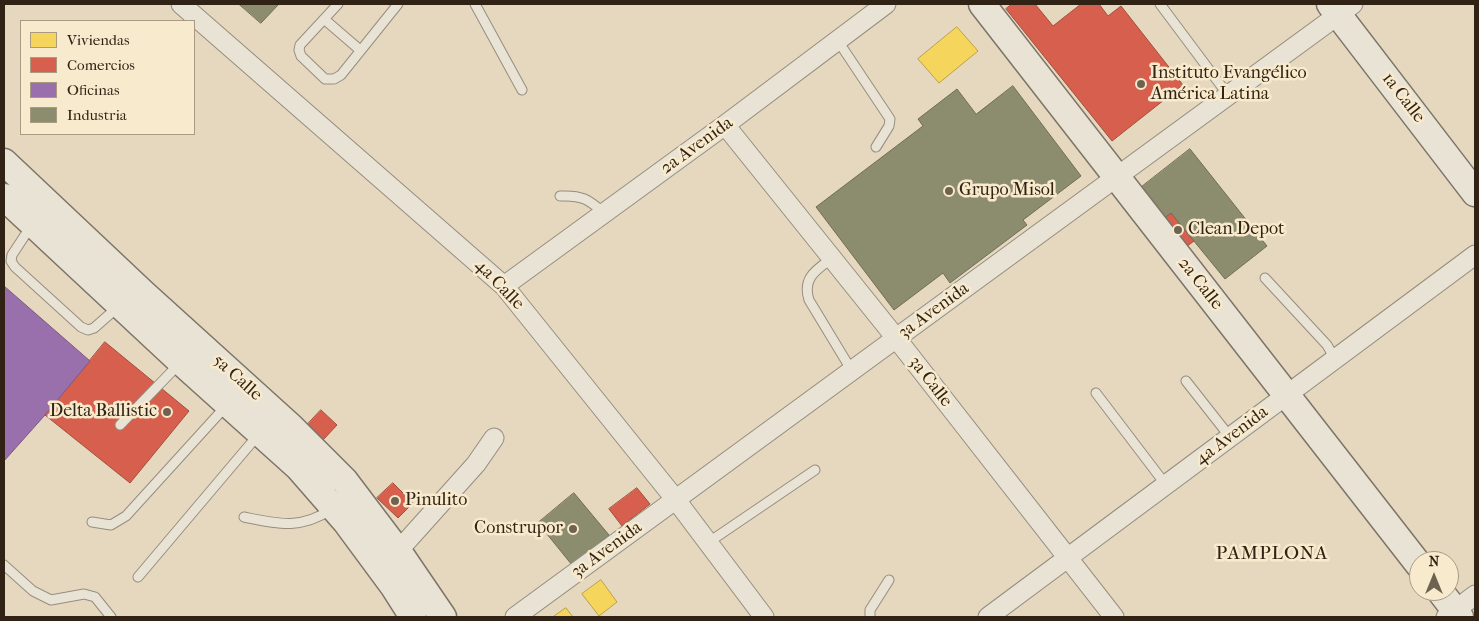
<!DOCTYPE html>
<meta charset="utf-8">
<style>
body{margin:0}
#map{position:relative;width:1479px;height:621px;overflow:hidden;background:#e5d8bf;font-family:"IM FELL French Canon",serif}
canvas{display:block}
.frame{position:absolute;inset:0;border:5px solid #312216;pointer-events:none}
.legend{position:absolute;left:20px;top:20px;width:175px;height:115px;box-sizing:border-box;background:#f8eacc;border:1px solid #a89a83;margin:0;padding:6px 9px;list-style:none;font-size:15px;color:#312216}
.legend li{display:flex;align-items:center;gap:10px;height:25px}
.legend b{width:25px;border:1px solid #a89a83}
.north{position:absolute;left:1409px;top:551px;width:50px;height:50px;box-sizing:border-box;background:#f8eacc;border:1px solid #a89a83;border-radius:50%;rotate:0deg;font-size:14px;font-weight:700;line-height:20px;text-align:center;color:#312216}
.north::after{content:'';display:block;margin:auto;width:18px;height:22px;background:#706251;clip-path:polygon(50% 0,100% 100%,50% 72%,0 100%)}
</style>
<div id="map">
<canvas width="1479" height="621"></canvas>
<div class="frame"></div>
<ul class="legend">
<li><b style="height:14px;background:#f6d55c"></b>Viviendas</li>
<li><b style="height:14px;background:#d6604d"></b>Comercios</li>
<li><b style="height:14px;background:#9970ab"></b>Oficinas</li>
<li><b style="height:14px;background:#8c8c6e"></b>Industria</li>
</ul>
<div class="north">N</div>
</div>
<script>
const ctx = document.querySelector('canvas').getContext('2d');
ctx.lineJoin = 'round';
function fill(path, color) { ctx.fillStyle = color; ctx.fill(path, 'evenodd'); }
function stroke(path, color, width, dash) { ctx.strokeStyle = color; ctx.lineWidth = width; ctx.lineCap = dash ? 'butt' : 'round'; ctx.setLineDash(dash || []); ctx.stroke(path); }
function write(font, color, halo, rows, align = 'center') {
  ctx.font = font + ' "IM FELL French Canon",serif'; ctx.lineWidth = 5; ctx.setLineDash([]); ctx.textBaseline = 'middle'; ctx.strokeStyle = halo; ctx.fillStyle = color; for (const [text, x, y, turn = 0] of rows) {
    ctx.save(); ctx.translate(x, y); ctx.rotate((+turn || 0) * Math.PI / 180); ctx.textAlign = isNaN(turn) ? turn : align; if (halo) ctx.strokeText(text, 0, 0); ctx.fillText(text, 0, 0); ctx.restore();
  }
}
const homes = new Path2D(`
 M 957,27 L 978,51 L 939,83 L 918,59 Z
 M 601,580 L 617,602 L 599,616 L 582,594 Z
 M 566,608 L 573,617 L 553,617 Z`);
fill(homes, '#f6d55c');
stroke(homes, '#bb9f47', 1);
const shops = new Path2D(`
 M 1012,4 L 1035,4 L 1053,26 L 1081,4 L 1099,4 L 1108,16 L 1121,6 L 1183,85 L 1112,141 L 1006,9 Z
 M 1171,213 L 1194,241 L 1186,247 L 1163,219 Z
 M 105,342 L 189,411 L 130,483 L 45,415 Z
 M 321,410 L 337,425 L 323,440 L 307,425 Z
 M 393,483 L 413,503 L 398,518 L 377,498 Z
 M 637,488 L 650,504 L 622,526 L 609,509 Z`);
fill(shops, '#d6604d');
stroke(shops, '#a44d3c', 1);
const offices = new Path2D(`
 M 4,286 L 90,361 L 45,415 L 4,461 Z`);
fill(offices, '#9970ab');
stroke(offices, '#7a597e', 1);
const industry = new Path2D(`
 M 239,4 L 279,4 L 261,23 Z
 M 1013,86 L 1081,176 L 1023,220 L 1027,225 L 950,283 L 943,273 L 894,310 L 816,207 L 923,126 L 918,119 L 957,89 L 976,114 Z
 M 1190,149 L 1267,246 L 1225,279 L 1171,213 L 1163,219 L 1139,189 Z
 M 574,493 L 609,535 L 572,565 L 538,523 Z`);
fill(industry, '#8c8c6e');
stroke(industry, '#716c54', 1);
const lane = new Path2D(`
 M 338,4 L 300,45 L 299,50 L 301,56 L 325,79 L 334,79 L 341,75 L 398,4
 M 475,4 L 522,90
 M 1160,4 L 1228,95
 M 324,19 L 360,50
 M 838,41 L 890,119 L 889,126 L 876,147
 M 560,196 C 582,195 588,199 604,213
 M 31,226 L 12,255 L 11,261 L 15,267 L 81,327 L 88,330 L 94,328 L 119,306
 M 832,258 C 816,270 802,278 809,300 L 852,371
 M 1265,278 L 1327,345 L 1335,359
 M 1186,381 L 1230,437
 M 1096,393 L 1166,485
 M 120,425 L 179,364
 M 244,517 C 278,524 300,530 332,509
 M 92,522 L 111,525 L 126,516 L 226,406
 M 709,542 L 815,470
 M 4,565 L 33,591 L 51,600 L 84,594 L 95,597 L 111,617
 M 138,577 L 258,435
 M 870,617 L 870,610 L 889,580`);
const street = new Path2D(`
 M 181,4 L 504,286 L 676,500 L 764,617
 M 725,125 L 896,338 L 1114,617
 M 504,286 L 725,125 L 886,4
 M 398,551 L 476,464 L 494,438
 M 515,617 L 1353,4
 M 988,617 L 1475,255
 M 1446,617 L 1475,595`);
const secondary = new Path2D(`
 M 982,4 L 1419,565
 M 1330,4 L 1475,193
 M 4,162 L 143,293 L 291,427 L 345,481 L 398,551 L 443,617
 M 4,197 L 181,362 L 298,467 L 346,522 L 394,587 L 413,617
 M 1440,591 L 1460,617`);
stroke(lane, '#968d7e', 11);
stroke(street, '#968d7e', 21);
stroke(secondary, '#7d7467', 29);
stroke(lane, '#e9e3d6', 9);
stroke(street, '#e9e3d6', 19);
stroke(secondary, '#e9e3d6', 26);
for (const [x, y, r, color] of [
 [1141,84,5,"#706251"],
 [949,191,5,"#706251"],
 [1178,230,5,"#706251"],
 [167,412,5,"#706251"],
 [395,501,5,"#706251"],
 [573,529,5,"#706251"]
]) { const dot = new Path2D(); dot.arc(x, y, r, 0, 2 * Math.PI); ctx.fillStyle = color; ctx.fill(dot); stroke(dot, '#f8eacc', 2); }
write('18px', '#312216', '#f8eacc', [
 ["Instituto Evangélico",1151,74],
 ["América Latina",1151,95],
 ["Grupo Misol",959,191],
 ["Clean Depot",1188,230],
 ["Delta Ballistic",157,412,"right"],
 ["Pinulito",405,501],
 ["Construpor",563,529,"right"]
], 'left');
write('18px', '#312216', '#f8eacc', [
 ["1a Calle",1403,98,52],
 ["2a Avenida",697,146,-36],
 ["2a Calle",1200,284,52],
 ["4a Calle",499,285,46],
 ["3a Avenida",934,311,-36],
 ["5a Calle",237,378,42],
 ["3a Calle",930,382,52],
 ["4a Avenida",1232,436,-37],
 ["3a Avenida",607,550,-36]
]);
ctx.letterSpacing = '1px';
write('19px', '#312216', '#f8eacc', [
 ["PAMPLONA",1272,554]
]);
ctx.letterSpacing = '0px';
</script>
